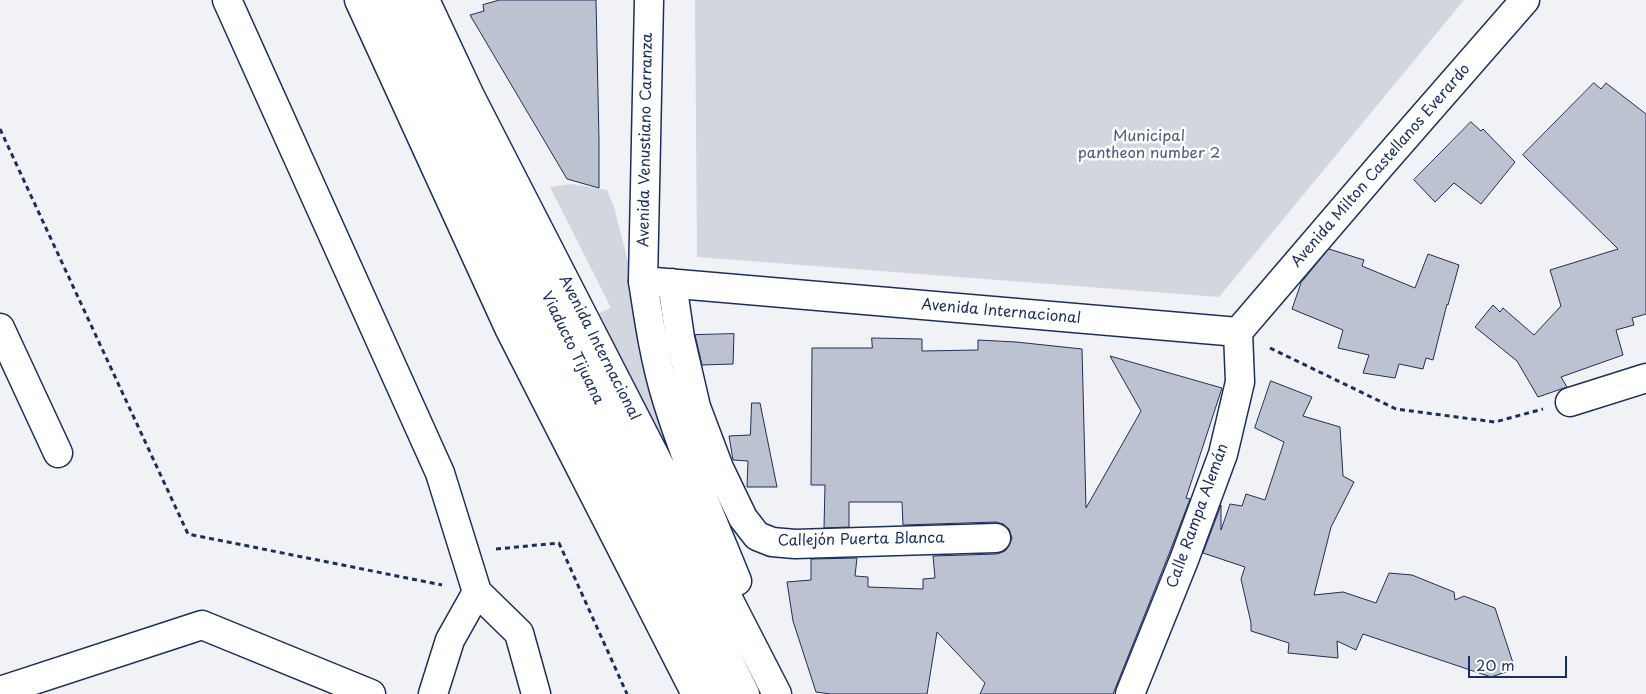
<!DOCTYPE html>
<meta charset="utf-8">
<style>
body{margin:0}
#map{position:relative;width:1646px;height:694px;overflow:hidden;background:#f1f2f5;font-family:"Playpen Sans",sans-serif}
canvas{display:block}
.scale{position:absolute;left:1468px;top:656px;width:99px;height:22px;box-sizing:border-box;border:2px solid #1b2f5e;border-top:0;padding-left:6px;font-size:15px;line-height:18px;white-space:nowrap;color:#1b2f5e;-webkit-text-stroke:4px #fff;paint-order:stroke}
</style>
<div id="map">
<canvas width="1646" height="694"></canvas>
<div class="scale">20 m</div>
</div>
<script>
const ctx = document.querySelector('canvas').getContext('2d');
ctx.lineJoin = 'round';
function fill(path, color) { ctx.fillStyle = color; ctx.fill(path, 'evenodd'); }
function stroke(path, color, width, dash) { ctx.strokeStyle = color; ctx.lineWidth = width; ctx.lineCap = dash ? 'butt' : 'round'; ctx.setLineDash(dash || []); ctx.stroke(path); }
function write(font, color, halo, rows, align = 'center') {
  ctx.font = font + ' "Playpen Sans",sans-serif'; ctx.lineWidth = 5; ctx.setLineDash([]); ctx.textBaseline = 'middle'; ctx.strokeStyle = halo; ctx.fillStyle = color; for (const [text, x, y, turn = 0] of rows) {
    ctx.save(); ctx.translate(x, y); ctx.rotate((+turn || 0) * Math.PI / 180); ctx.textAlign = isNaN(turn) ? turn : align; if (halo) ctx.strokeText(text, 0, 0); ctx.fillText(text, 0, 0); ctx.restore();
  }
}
fill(new Path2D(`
 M 695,0 L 1464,0 L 1219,297 L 697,257 Z
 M 571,184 L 607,190 L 614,207 L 634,286 L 697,512 L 599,313 L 611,308 L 550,187 Z`), '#d2d6df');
const building = new Path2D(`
 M 500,0 L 596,0 L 599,141 L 599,188 L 567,179 L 470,15 L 484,11 L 483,5 Z
 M 1594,83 L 1601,89 L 1606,83 L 1646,114 L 1646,314 L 1632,318 L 1634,325 L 1616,330 L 1623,355 L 1561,377 L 1567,387 L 1538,397 L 1517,361 L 1475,327 L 1493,305 L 1500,312 L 1503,308 L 1534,335 L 1561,306 L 1550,270 L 1618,249 L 1523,155 Z
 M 1471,122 L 1481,131 L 1483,129 L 1515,162 L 1481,204 L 1454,183 L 1435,202 L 1414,180 Z
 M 1329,249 L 1364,260 L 1362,266 L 1415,288 L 1428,254 L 1459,265 L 1448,305 L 1447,304 L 1433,360 L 1426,358 L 1423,369 L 1399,364 L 1395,378 L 1363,373 L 1369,355 L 1338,348 L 1343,330 L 1292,309 L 1301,283 Z
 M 734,334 L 733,364 L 702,365 L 695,335 Z
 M 872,338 L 922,339 L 922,351 L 978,350 L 978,340 L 1016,342 L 1082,349 L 1086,508 L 1141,411 L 1110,356 L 1222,388 L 1186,498 L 1190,499 L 1169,554 L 1113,694 L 980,694 L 985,683 L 937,632 L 927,694 L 831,694 L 816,692 L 793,621 L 787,582 L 811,580 L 811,559 L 857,558 L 855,576 L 868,577 L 868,587 L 923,589 L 923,579 L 935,578 L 933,556 L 997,554 L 1005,551 L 1009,546 L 1012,538 L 1009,529 L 1003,524 L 996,522 L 903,525 L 902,502 L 849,502 L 849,527 L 824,528 L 825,485 L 811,485 L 812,348 L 872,348 Z
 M 1271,381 L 1312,397 L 1303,416 L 1340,427 L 1343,476 L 1354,482 L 1331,527 L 1314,595 L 1343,592 L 1376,603 L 1389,573 L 1412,575 L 1454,592 L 1455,600 L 1464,596 L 1495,608 L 1515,669 L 1491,677 L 1363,634 L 1356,650 L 1337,641 L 1338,658 L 1288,653 L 1289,643 L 1251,631 L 1251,623 L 1241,579 L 1245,567 L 1203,553 L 1221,505 L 1221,530 L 1230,504 L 1242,506 L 1246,494 L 1265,500 L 1284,442 L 1255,428 Z
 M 752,403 L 760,403 L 777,487 L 747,487 L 748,461 L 733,460 L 729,436 L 750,435 Z`);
fill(building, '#bcc2d0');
stroke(building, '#1b2f5e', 1);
const minor = new Path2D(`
 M 227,0 L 440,473 L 477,592 L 450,640 L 433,694
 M 649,0 L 643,281 L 1238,332
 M 672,283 L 680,338 L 696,407 L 719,468 L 743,518 L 757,536 L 772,542 L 795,544 L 996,538
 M 0,328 L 58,453
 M 1238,332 L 1381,165 L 1525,0
 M 1570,402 L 1646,378
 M 477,592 L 519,633 L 536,694
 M 0,691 L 202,625 L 371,694
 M 1130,694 L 1184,560 L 1223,454 L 1240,382 L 1238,332`);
const highway = new Path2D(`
 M 359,0 L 510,330 L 696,694
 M 380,0 L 445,139 L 720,694
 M 404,0 L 462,127 L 745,694
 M 425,0 L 470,96 L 777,694
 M 643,281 C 649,321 655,361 667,400 C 686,462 713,521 737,581`);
stroke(minor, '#1b2f5e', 31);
stroke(highway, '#1b2f5e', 31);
stroke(new Path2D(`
 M 0,129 L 188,534 L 442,585
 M 1270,348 L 1396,409 L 1495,422 L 1543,409
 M 496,549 L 559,543 L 627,694`), '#1b2f5e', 3, [5, 4]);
stroke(minor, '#fff', 28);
stroke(highway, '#fff', 28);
write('15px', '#49597e', '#fff', [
 ["Municipal",1149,137],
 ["pantheon number 2",1149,154]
]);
write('15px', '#1b2f5e', '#fff', [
 ["Avenida Venustiano Carranza",646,140,-89],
 ["Avenida Milton Castellanos Everardo",1381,166,-49],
 ["Avenida Internacional",1001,312,5],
 ["Viaducto Tijuana",572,348,64],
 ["Avenida Internacional",599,348,63],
 ["Calle Rampa Alemán",1198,516,-70],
 ["Callejón Puerta Blanca",861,540,-1]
]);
</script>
